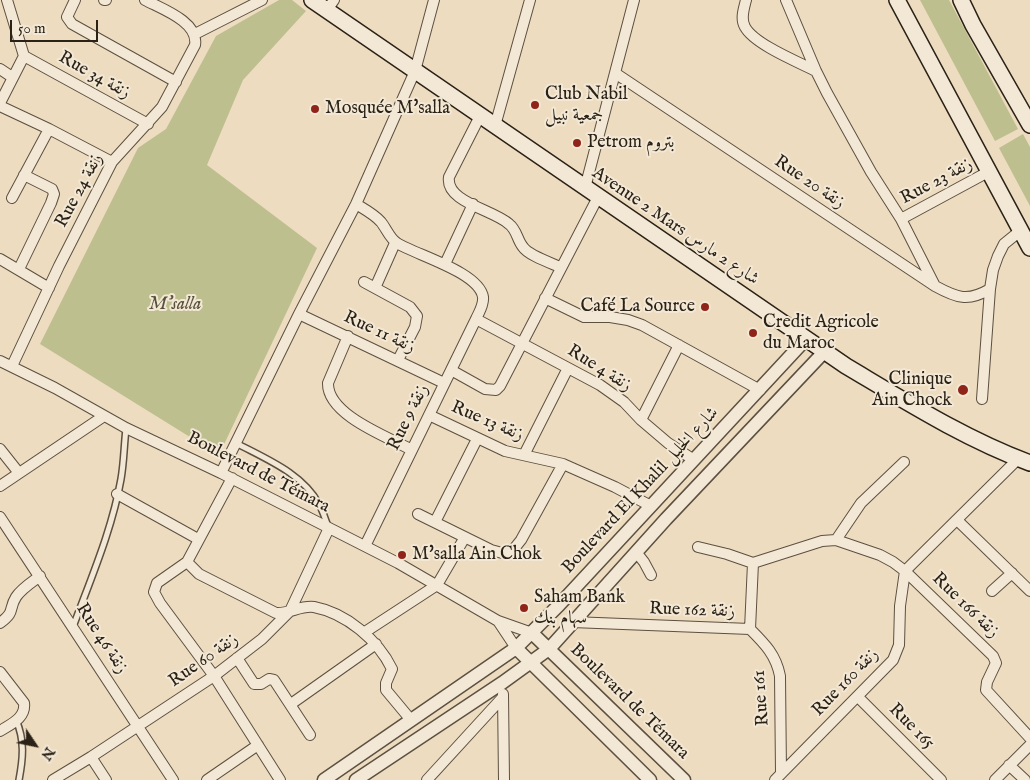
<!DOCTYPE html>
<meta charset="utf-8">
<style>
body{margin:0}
#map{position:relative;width:1030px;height:780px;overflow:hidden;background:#eddcbf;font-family:"IM FELL English",serif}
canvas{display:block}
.north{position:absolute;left:10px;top:720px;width:50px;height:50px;-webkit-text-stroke:4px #f3e8d5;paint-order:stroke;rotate:124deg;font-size:14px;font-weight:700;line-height:20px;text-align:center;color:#2b2217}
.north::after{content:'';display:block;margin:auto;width:18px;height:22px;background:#2b2217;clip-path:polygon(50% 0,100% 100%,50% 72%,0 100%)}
.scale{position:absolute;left:10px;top:20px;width:88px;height:22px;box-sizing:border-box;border:2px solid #2b2217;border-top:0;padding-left:6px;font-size:15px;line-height:18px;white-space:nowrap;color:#2b2217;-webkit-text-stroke:4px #f3e8d5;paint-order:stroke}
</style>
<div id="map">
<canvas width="1030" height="780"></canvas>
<div class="north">N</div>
<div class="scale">50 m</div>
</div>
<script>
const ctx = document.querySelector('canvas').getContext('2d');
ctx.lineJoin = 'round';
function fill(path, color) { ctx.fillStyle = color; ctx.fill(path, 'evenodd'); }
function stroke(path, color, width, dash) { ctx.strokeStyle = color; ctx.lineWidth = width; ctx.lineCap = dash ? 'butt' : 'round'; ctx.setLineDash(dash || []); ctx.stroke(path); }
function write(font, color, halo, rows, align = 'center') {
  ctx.font = font + ' "IM FELL English",Amiri,serif'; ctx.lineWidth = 4; ctx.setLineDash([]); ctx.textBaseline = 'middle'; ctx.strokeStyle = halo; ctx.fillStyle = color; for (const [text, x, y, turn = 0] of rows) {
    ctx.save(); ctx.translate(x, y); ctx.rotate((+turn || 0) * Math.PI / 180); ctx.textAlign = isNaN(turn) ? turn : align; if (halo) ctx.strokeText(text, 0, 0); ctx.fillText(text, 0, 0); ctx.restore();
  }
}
fill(new Path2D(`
 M 279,0 L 292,0 L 306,11 L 243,80 L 207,165 L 317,248 L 219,455 L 40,344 L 138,148 L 166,129 L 216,36 Z
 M 920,0 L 949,0 L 1018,129 L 995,141 Z
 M 1023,134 L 1030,147 L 1030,206 L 999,148 Z`), '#bebf8e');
const service = new Path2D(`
 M 236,443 C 266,459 302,473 319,504 C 323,511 325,519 328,526
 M 73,627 C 91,578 112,530 121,479 C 124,462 124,445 126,429
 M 16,720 C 25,740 23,759 19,780`);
const minor = new Path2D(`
 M 75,0 L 67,17 L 72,24 L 176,82
 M 104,0 L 106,0
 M 746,0 C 744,8 740,19 745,27 C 754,44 798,62 816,71
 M 786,0 L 816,71 L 827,93 L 871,172 L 901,219 L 935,286
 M 327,10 L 334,0
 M 195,34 L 262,0
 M 24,56 L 148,124
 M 0,69 L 12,77
 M 615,73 L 935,286 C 957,298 968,302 990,289
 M 0,103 L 24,56 L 7,0
 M 0,106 L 49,129 L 112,162
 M 480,116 L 449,177 C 445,202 494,210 509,224 C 517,230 517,240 523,247 C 528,255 551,263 560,267
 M 495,126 L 530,0
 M 585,188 L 634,0
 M 12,198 L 49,129
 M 356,204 C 364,209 374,214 381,222 C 386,228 390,239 397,243 C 416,255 479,272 483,297 C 484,305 479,312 476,319 L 365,546
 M 901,219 L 988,172
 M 0,259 L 49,288
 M 445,264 L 473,204
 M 19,269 L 51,203 L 54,194 L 52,189 L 24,175
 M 364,282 L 410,307 L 417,316 L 415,327 L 398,360
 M 375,288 L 395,243
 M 545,298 L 584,317 L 610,317 L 628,320 L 642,325 L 760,390
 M 299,314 L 444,383
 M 476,319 L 600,385 L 624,402 L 641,420 L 668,443 L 694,460
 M 348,336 L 328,383 C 327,415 388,437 412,450
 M 0,361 L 55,388 L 126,428 L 221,473 L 398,563 L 498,621 L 532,633
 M 12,366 L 59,266 L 112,162 L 162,107 L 195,45 C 199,22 162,9 145,0
 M 451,370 L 485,389 L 496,390 L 500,386 L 598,197
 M 982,399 L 990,289 L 993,270 L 998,256 L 1004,244 L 1020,231
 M 429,415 L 505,451 L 563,464 L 615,487 L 651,506
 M 641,420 L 679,345
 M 0,449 L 19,473
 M 524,455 L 568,368
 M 221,473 L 299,314 L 356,204 L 415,71 L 434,0
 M 232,478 L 187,562 L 157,583 L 154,592 L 160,603 L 214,676 L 280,780
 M 0,486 L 104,416
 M 117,494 L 198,539
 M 418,514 L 491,550 L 506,554 L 513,550 L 521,540 L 563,464
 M 0,517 L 173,780
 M 957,520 L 1030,591
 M 435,522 L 477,439
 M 836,540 L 861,503 L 904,462
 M 698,547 L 727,554 L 753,563 L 822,541 L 836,540 L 880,555 L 893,562 L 905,571 L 993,656 L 996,663 L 987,682 L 986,690 L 1030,738
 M 636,552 L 644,562 L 651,575
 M 187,562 L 199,574 L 276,613 C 289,614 301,605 314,607 C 346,613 378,640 392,669 L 386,683 L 386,690 L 411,720
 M 992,591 L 1012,573
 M 498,621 L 516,648
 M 572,622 L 750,629
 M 0,623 C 16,611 8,610 16,597 C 21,589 32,582 40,576
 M 750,629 C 765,644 776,655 780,676 L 781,773
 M 750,629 L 753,563
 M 365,632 L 437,585 L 465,537
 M 237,658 L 254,684 L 261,684 L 269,679 L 274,680 L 310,735
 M 0,672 L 24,703 C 26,718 11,724 0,731
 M 503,694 L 504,780
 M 858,697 L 941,780
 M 291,704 L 376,644
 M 91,757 L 106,780
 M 1009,765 L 1025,780
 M 53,780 L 91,757 L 214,676 L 262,639 L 290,611 L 329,528
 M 207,780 L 258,745
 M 427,780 L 503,697
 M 775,780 L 893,660 L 899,645 L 900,606 L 905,571 L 1018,459
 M 995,780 L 1030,745`);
const tertiary = new Path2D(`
 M 532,633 L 684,780
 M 516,648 L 650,780
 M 324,780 L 516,648 L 559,605 L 806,339
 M 356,780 L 502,683 L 549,649 L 666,519 L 825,351`);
const secondary = new Path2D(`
 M 312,0 L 846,366 C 905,401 965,439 1030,463
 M 897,0 L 1030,248
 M 961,0 L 973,25 L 1030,125`);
stroke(service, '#5c5041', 8);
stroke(minor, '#5c5041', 12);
stroke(tertiary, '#5c5041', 15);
stroke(secondary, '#2b2217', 18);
stroke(service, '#f3e8d5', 5);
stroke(minor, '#f3e8d5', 10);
stroke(tertiary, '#f3e8d5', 12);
stroke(secondary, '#f3e8d5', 15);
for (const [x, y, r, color] of [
 [535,105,5,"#8f2418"],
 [315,109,5,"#8f2418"],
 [577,143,5,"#8f2418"],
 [705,307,5,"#8f2418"],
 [753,333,5,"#8f2418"],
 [963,390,6,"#8f2418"],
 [402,555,5,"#8f2418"],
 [524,608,5,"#8f2418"]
]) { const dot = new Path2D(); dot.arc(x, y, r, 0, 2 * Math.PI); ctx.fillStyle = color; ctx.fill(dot); stroke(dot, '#f3e8d5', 2); }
write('18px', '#2b2217', '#f3e8d5', [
 ["Rue 34 زنقة",94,76,29],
 ["Rue 23 زنقة",937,182,-28],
 ["Rue 20 زنقة",809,183,34],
 ["Rue 24 زنقة",80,191,-62],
 ["Avenue 2 Mars شارع 2 مارس",675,227,34],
 ["Rue 11 زنقة",379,333,25],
 ["Rue 4 زنقة",599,369,32],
 ["Rue 9 زنقة",409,418,-64],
 ["Rue 13 زنقة",487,422,23],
 ["Boulevard de Témara",258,473,27],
 ["Boulevard El Khalil شارع الخليل",641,491,-47],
 ["Rue 166 زنقة",965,606,44],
 ["Rue 162 زنقة",692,611,2],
 ["Rue 46 زنقة",101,639,57],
 ["Rue 60 زنقة",204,661,-35],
 ["Rue 160 زنقة",846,683,-46],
 ["Rue 161",762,698,-94],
 ["Boulevard de Témara",629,702,44],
 ["Rue 165",911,727,45]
]);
write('18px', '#2b2217', '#f3e8d5', [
 ["Club Nabil",545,95],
 ["جمعية نبيل",545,116],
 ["Mosquée M'salla",325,109],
 ["Petrom بتروم",587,143],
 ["Café La Source",695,307,"right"],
 ["Credit Agricole",763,323],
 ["du Maroc",763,344],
 ["Clinique",952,380,"right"],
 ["Ain Chock",952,401,"right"],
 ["M'salla Ain Chok",412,555],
 ["Saham Bank",534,598],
 ["سهام بنك",534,619]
], 'left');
write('italic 18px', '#57513b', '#f3e8d5', [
 ["M'salla",175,305]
]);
</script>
